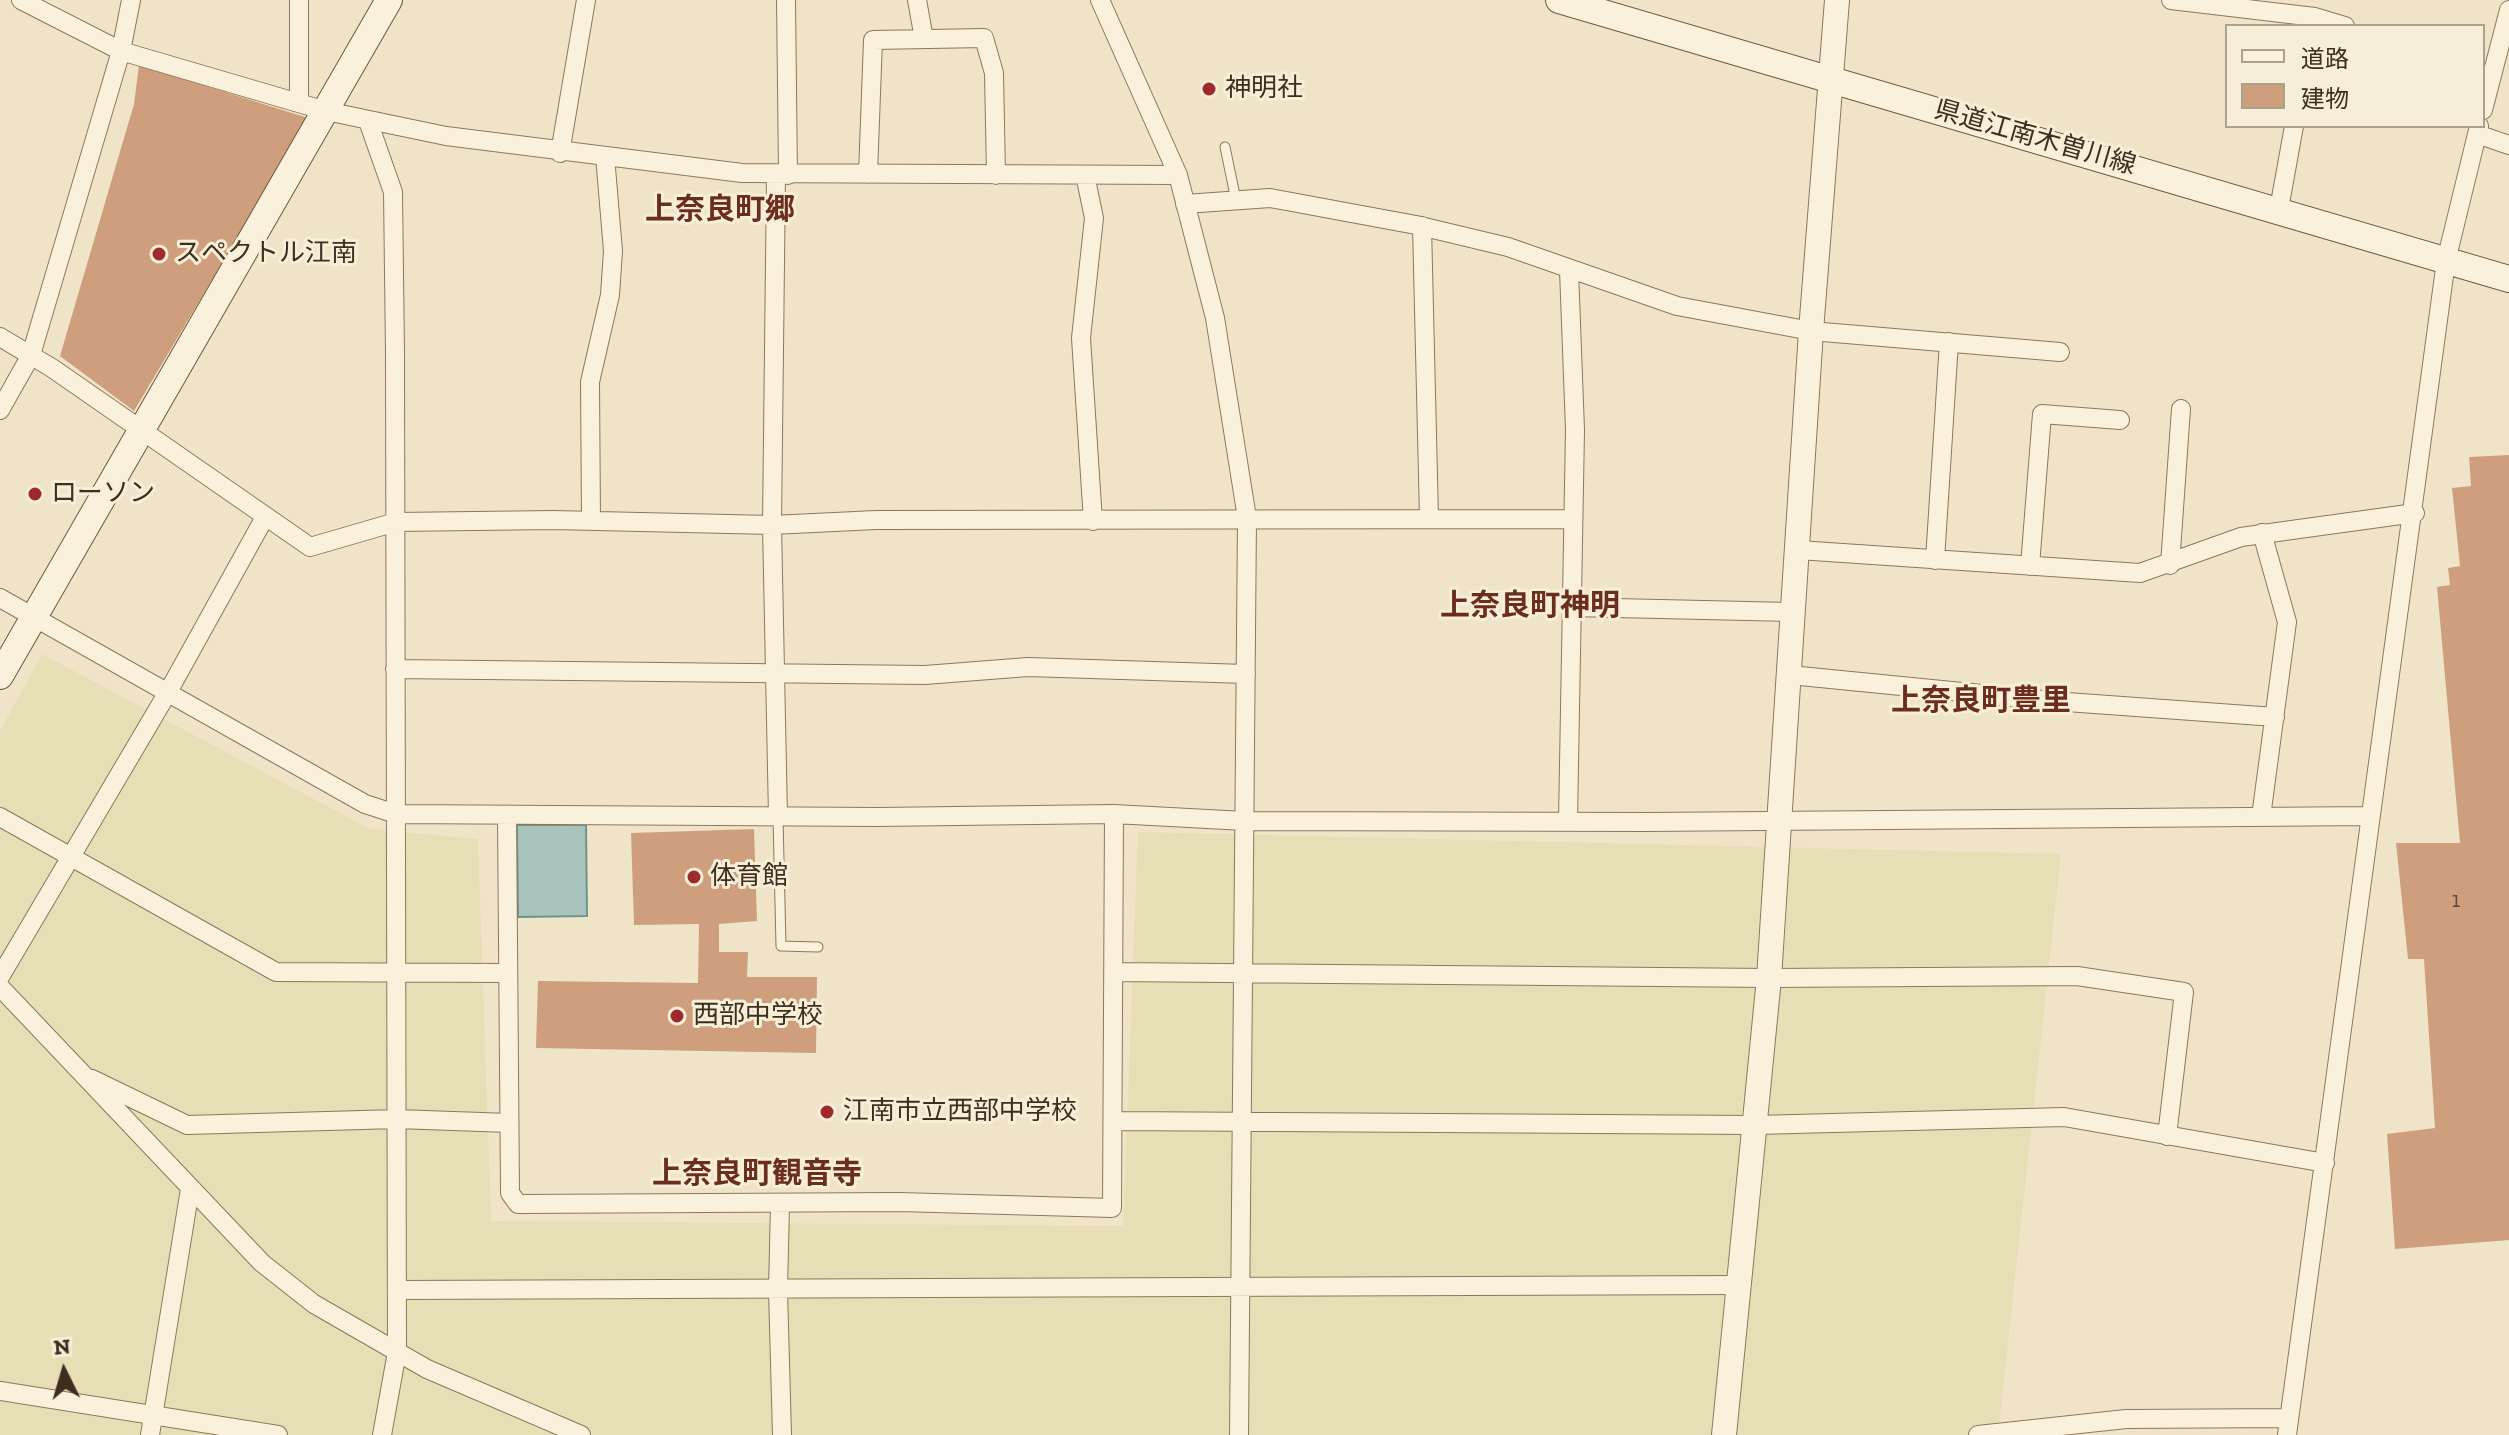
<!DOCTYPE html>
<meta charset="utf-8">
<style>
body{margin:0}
#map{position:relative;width:2509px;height:1435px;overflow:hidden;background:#f0e4c8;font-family:"Zilla Slab","Noto Sans JP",serif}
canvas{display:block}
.legend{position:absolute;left:2225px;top:24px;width:260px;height:104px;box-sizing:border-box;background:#f7eed8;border:2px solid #ada18e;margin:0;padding:10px 14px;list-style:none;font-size:24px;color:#3d2e20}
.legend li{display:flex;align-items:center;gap:16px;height:40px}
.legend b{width:40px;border:2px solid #ada18e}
.north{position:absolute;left:24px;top:1331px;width:80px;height:80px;-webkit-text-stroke:6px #f7eed8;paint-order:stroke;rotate:355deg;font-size:22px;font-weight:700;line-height:32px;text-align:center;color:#3d2e20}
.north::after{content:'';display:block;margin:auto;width:28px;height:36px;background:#3d2e20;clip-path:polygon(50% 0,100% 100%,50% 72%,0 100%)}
</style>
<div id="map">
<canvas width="2509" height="1435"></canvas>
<ul class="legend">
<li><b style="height:10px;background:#faf1dc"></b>道路</li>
<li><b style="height:22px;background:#cf9f7d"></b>建物</li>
</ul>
<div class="north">N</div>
</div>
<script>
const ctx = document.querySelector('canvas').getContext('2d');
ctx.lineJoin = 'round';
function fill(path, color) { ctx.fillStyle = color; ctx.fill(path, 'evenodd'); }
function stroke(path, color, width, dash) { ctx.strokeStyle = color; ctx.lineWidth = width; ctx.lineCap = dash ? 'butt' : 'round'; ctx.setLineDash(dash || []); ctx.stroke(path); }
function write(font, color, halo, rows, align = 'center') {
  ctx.font = font + ' "Zilla Slab","Noto Sans JP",serif'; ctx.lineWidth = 6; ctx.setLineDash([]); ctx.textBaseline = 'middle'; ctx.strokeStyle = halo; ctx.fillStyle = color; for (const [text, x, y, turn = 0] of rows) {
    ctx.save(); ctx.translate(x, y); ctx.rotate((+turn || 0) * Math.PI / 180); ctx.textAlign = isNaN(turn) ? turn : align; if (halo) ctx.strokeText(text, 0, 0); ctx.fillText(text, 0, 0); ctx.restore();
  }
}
fill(new Path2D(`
 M 42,654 L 370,829 L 478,839 L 491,1221 L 1123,1226 L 1138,832 L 2061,854 L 1998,1435 L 0,1435 L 0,731 Z`), '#e6deb5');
const water = new Path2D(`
 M 517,825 L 586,825 L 587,916 L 518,917 Z`);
fill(water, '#a9c4bc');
stroke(water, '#6f938a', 2);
fill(new Path2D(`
 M 139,65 L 308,118 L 134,411 L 60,356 L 134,104 Z
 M 2509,455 L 2509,1240 L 2395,1249 L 2387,1134 L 2435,1128 L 2424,959 L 2408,959 L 2396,843 L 2460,843 L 2437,587 L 2450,585 L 2448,568 L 2460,566 L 2452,488 L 2471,486 L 2469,457 Z
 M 754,829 L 757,921 L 719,924 L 719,952 L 748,952 L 747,977 L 817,977 L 816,1053 L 536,1048 L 538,981 L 698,983 L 699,924 L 634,925 L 631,833 Z`), '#cf9f7d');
const service = new Path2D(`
 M 1225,147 L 1236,200
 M 778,817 L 781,946 L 818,947`);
const minor = new Path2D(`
 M 21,0 L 121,51 L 326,111 L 446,136 L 742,173 L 1178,175
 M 299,0 L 299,103
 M 786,0 L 788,175
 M 917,0 L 924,39
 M 1100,0 L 1178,175 L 1215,318 L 1247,518 L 1239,1435
 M 2171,0 L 2315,17 L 2345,26
 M 2483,110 L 2509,10
 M 368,121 L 393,192 L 395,354 L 397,1352 L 382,1435
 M 2477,134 L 2509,145
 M 560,153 L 586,0
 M 776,174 L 772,525 L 778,817
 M 868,174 L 873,40 L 984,38 L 994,73 L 996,175
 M 1085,175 L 1094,218 L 1081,338 L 1093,521
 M 1185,204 L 1270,198 L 1416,225 L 1508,247 L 1677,306 L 1811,331 L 2060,352
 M 2279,209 L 2294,126
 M 1422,226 L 1429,518
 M 0,337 L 52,368 L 310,547 L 396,522 L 553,520 L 772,525 L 876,520 L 1572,519
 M 0,410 L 31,355 L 121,51 L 131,0
 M 591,521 L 590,382 L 610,295 L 613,251 L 605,156
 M 1798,550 L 2140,573 L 2241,537 L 2415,513
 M 1935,560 L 1949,342
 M 2170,565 L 2181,409
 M 2030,566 L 2042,414 L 2120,420
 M 0,598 L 365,804 L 396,814 L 877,817 L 1114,814 L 1245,821 L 1647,822 L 2369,816
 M 1571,607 L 1792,612
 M 395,669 L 925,675 L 1028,667 L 1246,674
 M 1790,675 L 2053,701 L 2275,717
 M 507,815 L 510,1193 L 518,1204 L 899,1202 L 1112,1208 L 1114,814
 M 0,817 L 276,972 L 506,973
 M 2261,817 L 2287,622 L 2262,533
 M 1568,821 L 1575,430 L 1569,270
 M 1115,972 L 1769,978 L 2077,976 L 2184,992 L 2167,1136
 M 0,977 L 168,692 L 265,517
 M 0,987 L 262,1263 L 314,1304 L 427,1369 L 581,1435
 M 92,1079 L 187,1125 L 397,1119 L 509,1123
 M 1113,1121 L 1756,1125 L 2064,1117 L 2325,1163
 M 780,1205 L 778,1290 L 782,1435
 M 397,1290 L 1738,1285
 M 0,1391 L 278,1435
 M 150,1435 L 190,1189
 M 1978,1435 L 2126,1419 L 2289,1418
 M 2287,1435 L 2446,261 L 2479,126`);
const tertiary = new Path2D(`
 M 1724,1435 L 1769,978 L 1811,331 L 1837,0`);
const secondary = new Path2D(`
 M 1559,0 L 2509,279
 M 0,676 L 389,0`);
stroke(service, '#8d765c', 11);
stroke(minor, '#8d765c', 20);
stroke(tertiary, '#8d765c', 26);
stroke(secondary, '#6f573f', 28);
stroke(service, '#faf1dc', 9);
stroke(minor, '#faf1dc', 18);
stroke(tertiary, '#faf1dc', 24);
stroke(secondary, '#faf1dc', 26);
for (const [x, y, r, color] of [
 [1209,89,8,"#9e2a2b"],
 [159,254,8,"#9e2a2b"],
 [35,494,8,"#9e2a2b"],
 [694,877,8,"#9e2a2b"],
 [677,1016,8,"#9e2a2b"],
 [827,1112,8,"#9e2a2b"]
]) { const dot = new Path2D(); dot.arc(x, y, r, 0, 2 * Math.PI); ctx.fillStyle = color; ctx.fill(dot); stroke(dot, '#f7eed8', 3); }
write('22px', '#624a37', null, [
 ["1",2456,901]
]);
write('26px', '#3d2e20', '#f7eed8', [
 ["神明社",1225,89],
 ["スペクトル江南",175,254],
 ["ローソン",51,494],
 ["体育館",710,877],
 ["西部中学校",693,1016],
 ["江南市立西部中学校",843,1112]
], 'left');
write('26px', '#3d2e20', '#f7eed8', [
 ["県道江南木曽川線",2035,138,16]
]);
write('bold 30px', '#6b2e1e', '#f7eed8', [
 ["上奈良町郷",720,210],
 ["上奈良町神明",1530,606],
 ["上奈良町豊里",1981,701],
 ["上奈良町観音寺",757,1174]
]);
</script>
